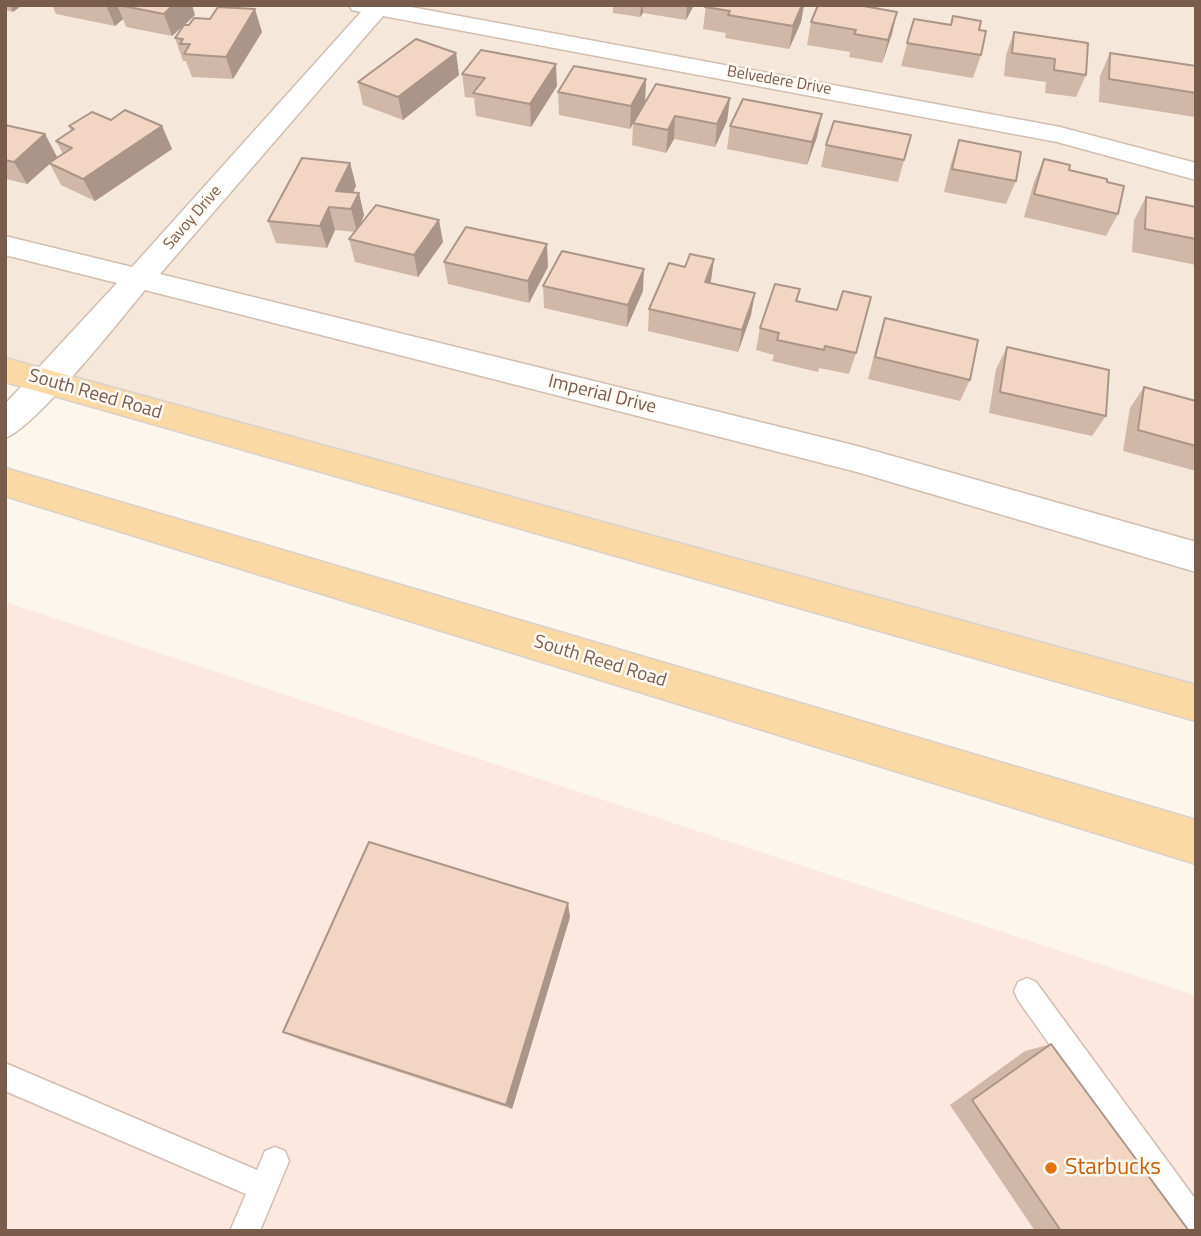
<!DOCTYPE html>
<style>
body{margin:0}
#map{position:relative;width:1201px;height:1236px;overflow:hidden;background:#fdf6ec;font-family:"Titillium Web",sans-serif}
canvas{display:block}
.frame{position:absolute;inset:0;border:7px solid #7a5c4d;pointer-events:none}
</style>
<div id="map">
<canvas width="1201" height="1236"></canvas>
<div class="frame"></div>
</div>
<script>
const ctx = document.querySelector('canvas').getContext('2d');
ctx.lineJoin = 'round';
function fill(path, color) { ctx.fillStyle = color; ctx.fill(path, 'evenodd'); }
function stroke(path, color, width, dash) { ctx.strokeStyle = color; ctx.lineWidth = width; ctx.lineCap = dash ? 'butt' : 'round'; ctx.setLineDash(dash || []); ctx.stroke(path); }
function write(font, color, halo, rows, align = 'center') {
  ctx.font = font + ' "Titillium Web",sans-serif'; ctx.lineWidth = 5; ctx.setLineDash([]); ctx.textBaseline = 'middle'; ctx.strokeStyle = halo; ctx.fillStyle = color; for (const [text, x, y, turn = 0] of rows) {
    ctx.save(); ctx.translate(x, y); ctx.rotate((+turn || 0) * Math.PI / 180); ctx.textAlign = isNaN(turn) ? turn : align; if (halo) ctx.strokeText(text, 0, 0); ctx.fillText(text, 0, 0); ctx.restore();
  }
}
fill(new Path2D(`
 M 5,5 L 1196,5 L 1196,703 L 5,370 Z`), '#f5e8da');
fill(new Path2D(`
 M 5,602 L 1196,996 L 1196,1231 L 5,1231 Z`), '#fde8e0');
const lane = new Path2D(`
 M 1027,978 L 1036,982 L 1196,1200 L 1196,1231 L 1182,1231 L 1018,1000 L 1014,991 L 1018,982 Z
 M 5,1063 L 257,1170 L 265,1151 L 275,1147 L 285,1151 L 289,1161 L 260,1231 L 230,1231 L 246,1194 L 5,1091 Z`);
const street = new Path2D(`
 M 349,5 L 400,5 L 1060,127 L 1196,163 L 1196,180 L 1057,142 L 383,16 L 160,274 L 857,446 L 1196,542 L 1196,572 L 857,472 L 145,290 C 120,320 35,428 5,438 L 5,404 L 117,283 L 5,255 L 5,236 L 132,267 L 361,12 L 352,10 Z`);
const primary = new Path2D(`
 M 5,358 L 1196,685 L 1196,721 L 5,382 Z
 M 5,468 L 1196,820 L 1196,864 L 5,496 Z`);
stroke(lane, '#d1beb0', 3);
stroke(street, '#d1beb0', 3);
stroke(primary, '#dad1cd', 3);
fill(lane, '#fff');
fill(street, '#fff');
fill(primary, '#fbd9a5');
fill(new Path2D(`
 M 5,5 L 22,5 L 13,12 L 5,10 Z
 M 52,5 L 192,5 L 195,15 L 185,25 L 262,32 L 233,79 L 192,77 L 186,61 L 183,61 L 175,38 L 182,27 L 172,36 L 126,27 L 123,19 L 115,26 L 56,14 Z
 M 613,5 L 694,5 L 686,20 L 643,13 L 640,17 L 613,13 Z
 M 706,5 L 804,5 L 801,22 L 789,49 L 725,38 L 726,33 L 703,29 Z
 M 914,19 L 979,30 L 981,55 L 973,78 L 901,66 Z
 M 811,22 L 892,34 L 882,63 L 849,57 L 850,52 L 807,45 Z
 M 1014,32 L 1086,75 L 1076,97 L 1045,93 L 1046,82 L 1004,76 L 1006,55 Z
 M 456,53 L 459,75 L 403,120 L 363,105 L 358,82 Z
 M 1110,53 L 1196,66 L 1195,117 L 1099,102 L 1100,76 Z
 M 462,74 L 557,86 L 531,127 L 476,116 L 474,98 L 465,97 Z
 M 646,79 L 645,102 L 730,98 L 727,121 L 715,147 L 674,139 L 666,153 L 632,145 L 633,124 L 630,129 L 559,115 L 558,92 Z
 M 111,120 L 162,126 L 172,149 L 95,201 L 61,185 L 50,164 L 27,184 L 6,179 L 5,180 L 5,125 L 45,134 L 57,157 L 63,154 L 56,141 L 71,131 L 69,126 Z
 M 730,126 L 817,137 L 807,165 L 727,149 Z
 M 911,135 L 898,182 L 821,167 L 826,145 Z
 M 959,140 L 1016,181 L 1006,204 L 944,192 L 951,163 Z
 M 1044,159 L 1069,170 L 1107,182 L 1118,214 L 1106,236 L 1024,217 L 1034,182 Z
 M 350,163 L 356,186 L 353,192 L 364,215 L 360,225 L 443,242 L 418,277 L 355,262 L 349,239 L 355,232 L 335,230 L 327,248 L 276,243 L 268,221 Z
 M 1146,197 L 1196,207 L 1196,265 L 1132,252 L 1134,220 Z
 M 714,259 L 710,283 L 751,315 L 738,352 L 648,331 L 649,309 L 685,267 Z
 M 444,262 L 548,267 L 529,303 L 448,284 Z
 M 543,286 L 643,291 L 627,327 L 544,308 Z
 M 800,289 L 797,301 L 856,353 L 849,374 L 819,368 L 818,372 L 772,361 L 774,355 L 756,350 L 760,328 Z
 M 885,318 L 970,380 L 960,401 L 868,379 L 878,340 Z
 M 1007,347 L 1106,416 L 1092,436 L 989,413 L 996,369 Z
 M 1144,387 L 1196,401 L 1196,471 L 1123,451 L 1130,408 Z
 M 570,917 L 512,1109 L 301,1040 L 283,1032 Z
 M 1051,1044 L 1189,1231 L 1035,1231 L 950,1105 L 1025,1051 Z`), '#d1b7a8');
fill(new Path2D(`
 M 10,5 L 22,5 L 13,12 Z
 M 106,5 L 117,5 L 123,19 L 115,26 Z
 M 173,5 L 192,5 L 195,15 L 172,36 L 164,14 Z
 M 641,5 L 643,5 L 643,13 L 640,17 Z
 M 687,5 L 694,5 L 686,20 Z
 M 802,5 L 804,5 L 801,22 L 789,49 L 793,26 Z
 M 255,9 L 262,32 L 233,79 L 226,57 Z
 M 897,12 L 892,34 L 882,63 L 888,40 Z
 M 456,53 L 459,75 L 403,120 L 398,97 Z
 M 556,64 L 557,86 L 531,127 L 530,104 Z
 M 646,79 L 645,102 L 630,129 L 631,106 Z
 M 730,98 L 727,121 L 715,147 L 717,124 Z
 M 822,114 L 817,137 L 807,165 L 812,142 Z
 M 675,116 L 674,139 L 666,153 L 668,130 Z
 M 162,126 L 172,149 L 95,201 L 83,179 Z
 M 45,134 L 57,157 L 27,184 L 14,162 Z
 M 350,163 L 356,186 L 345,209 L 336,191 Z
 M 359,193 L 364,215 L 357,232 L 351,209 Z
 M 329,207 L 335,230 L 327,248 L 320,226 Z
 M 439,220 L 443,242 L 418,277 L 414,255 Z
 M 547,244 L 548,267 L 529,303 L 528,281 Z
 M 714,259 L 711,281 L 702,304 L 705,282 Z
 M 644,269 L 643,291 L 627,327 L 628,305 Z
 M 755,293 L 751,315 L 738,352 L 742,330 Z
 M 568,903 L 570,917 L 512,1109 L 506,1105 Z`), '#aa9588');
const building = new Path2D(`
 M 118,5 L 173,5 L 164,14 Z
 M 706,5 L 802,5 L 793,26 L 728,15 L 730,11 L 705,7 Z
 M 818,5 L 858,5 L 897,12 L 888,40 L 854,34 L 856,30 L 811,22 Z
 M 218,7 L 255,9 L 226,57 L 184,54 L 190,44 L 180,44 L 183,39 L 175,38 L 184,25 L 189,25 L 194,18 L 210,19 Z
 M 953,16 L 981,21 L 979,30 L 986,31 L 981,55 L 907,43 L 914,19 L 951,25 Z
 M 1014,32 L 1088,43 L 1086,75 L 1054,70 L 1055,59 L 1012,53 Z
 M 416,39 L 456,53 L 398,97 L 358,82 Z
 M 481,50 L 556,64 L 530,104 L 473,93 L 485,78 L 462,74 Z
 M 1110,53 L 1196,66 L 1196,93 L 1109,79 Z
 M 574,66 L 646,79 L 631,106 L 558,92 Z
 M 656,84 L 730,98 L 717,124 L 675,116 L 668,130 L 633,123 Z
 M 743,99 L 822,114 L 812,142 L 730,126 Z
 M 125,110 L 162,126 L 83,179 L 49,163 L 72,148 L 56,141 L 74,129 L 69,126 L 92,112 L 111,120 Z
 M 834,121 L 911,135 L 904,160 L 826,145 Z
 M 5,125 L 45,134 L 14,162 L 5,160 Z
 M 959,140 L 1021,152 L 1016,181 L 952,169 Z
 M 302,158 L 350,163 L 336,191 L 359,193 L 351,209 L 329,207 L 320,226 L 268,221 Z
 M 1044,159 L 1070,165 L 1069,170 L 1107,179 L 1107,182 L 1124,186 L 1118,214 L 1034,194 Z
 M 1146,197 L 1196,207 L 1196,239 L 1145,229 Z
 M 376,205 L 439,220 L 414,255 L 349,239 Z
 M 466,227 L 547,244 L 528,281 L 444,262 Z
 M 562,251 L 644,269 L 628,305 L 543,286 Z
 M 690,254 L 714,259 L 705,282 L 755,293 L 742,330 L 649,309 L 669,263 L 685,267 Z
 M 775,284 L 800,289 L 796,301 L 837,310 L 843,291 L 871,297 L 856,353 L 825,346 L 824,350 L 777,340 L 779,333 L 760,328 Z
 M 885,318 L 978,340 L 970,380 L 875,357 Z
 M 1007,347 L 1109,370 L 1106,416 L 1000,392 Z
 M 1144,387 L 1196,401 L 1196,446 L 1138,430 Z
 M 369,842 L 568,903 L 506,1105 L 283,1032 Z
 M 1051,1044 L 1189,1231 L 1061,1231 L 972,1100 Z`);
fill(building, '#f3d5c3');
stroke(building, '#aa9588', 2);
for (const [x, y, r, color] of [
 [1051,1168,7,"#e8710a"]
]) { const dot = new Path2D(); dot.arc(x, y, r, 0, 2 * Math.PI); ctx.fillStyle = color; ctx.fill(dot); stroke(dot, '#fffaf3', 2.5); }
write('16px', '#7a5c4d', '#fffaf3', [
 ["Belvedere Drive",779,81,10],
 ["Savoy Drive",193,218,-49]
]);
write('19px', '#7a5c4d', '#fffaf3', [
 ["South Reed Road",95,395,16],
 ["Imperial Drive",602,395,14],
 ["South Reed Road",600,662,17]
]);
write('23px', '#c56008', '#fffaf3', [
 ["Starbucks",1065,1168]
], 'left');
</script>
